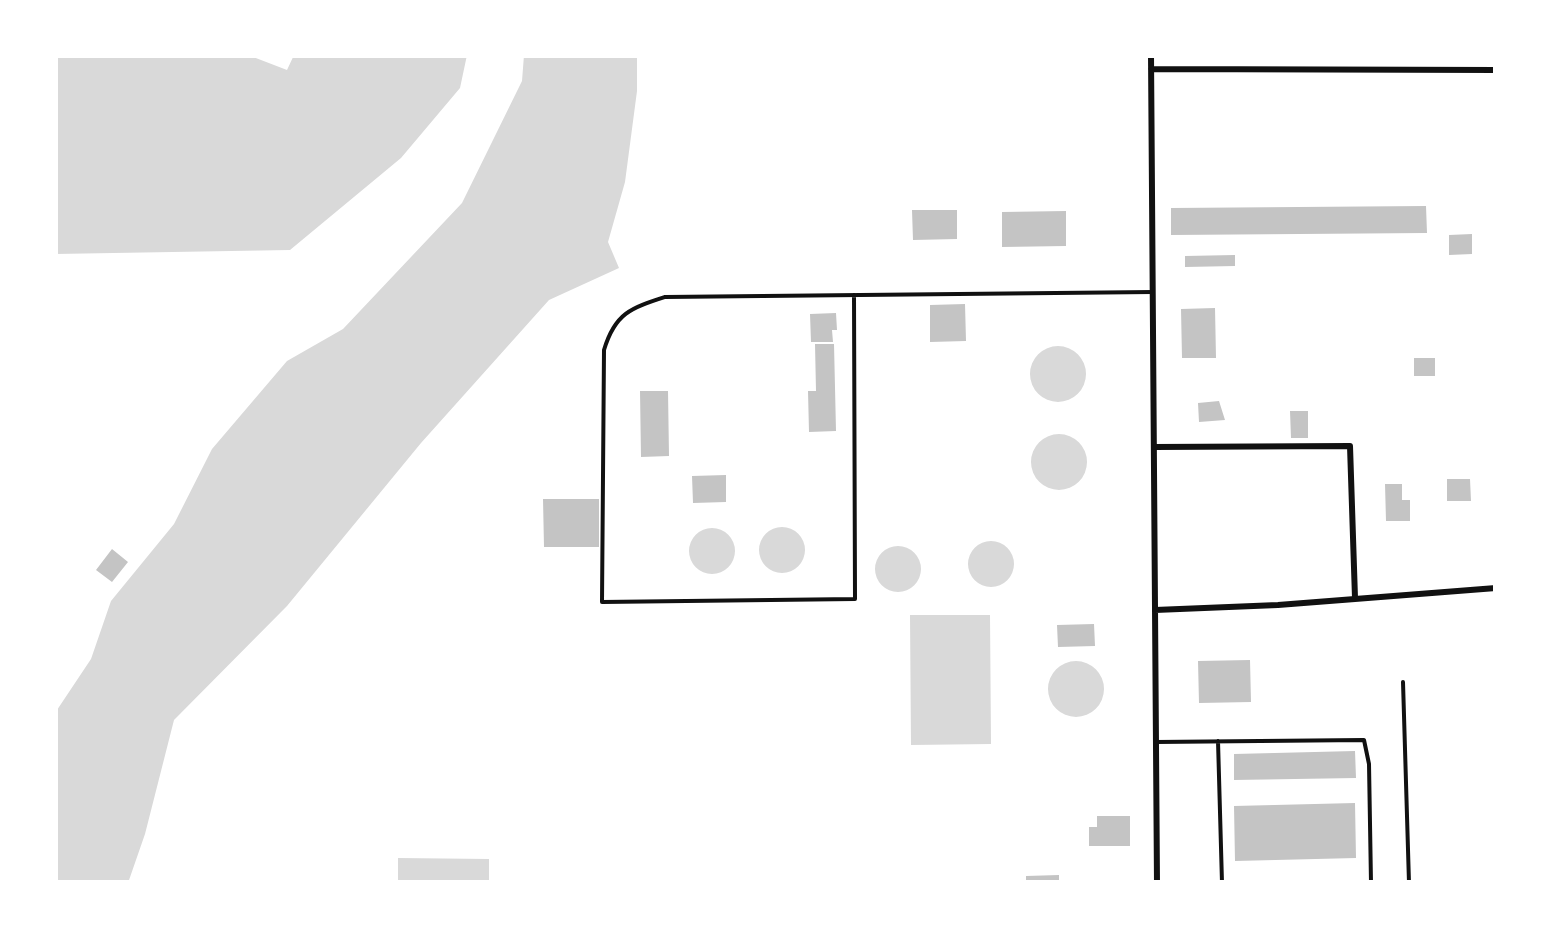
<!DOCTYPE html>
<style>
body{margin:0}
#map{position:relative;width:1551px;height:938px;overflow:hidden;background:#fff;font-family:"Public Sans",sans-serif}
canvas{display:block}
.frame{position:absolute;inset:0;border:58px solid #fff;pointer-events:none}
</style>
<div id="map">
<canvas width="1551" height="938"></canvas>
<div class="frame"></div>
</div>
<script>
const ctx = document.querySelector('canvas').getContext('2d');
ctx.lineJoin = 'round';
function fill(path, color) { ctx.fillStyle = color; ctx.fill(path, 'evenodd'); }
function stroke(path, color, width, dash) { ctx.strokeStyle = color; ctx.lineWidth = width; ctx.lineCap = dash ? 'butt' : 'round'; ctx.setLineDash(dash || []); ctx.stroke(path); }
fill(new Path2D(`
 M 55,55 L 248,55 L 287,70 L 294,55 L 467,55 L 460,88 L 401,158 L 290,250 L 55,254 Z
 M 524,55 L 637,55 L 637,91 L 625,182 L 608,242 L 619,268 L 549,300 L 421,443 L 287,606 L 174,720 L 145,834 L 128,883 L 55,883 L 55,713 L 91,659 L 111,601 L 174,524 L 212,449 L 287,361 L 343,329 L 462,203 L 522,81 Z
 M1030 374a28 28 0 1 1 56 0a28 28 0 1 1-56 0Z
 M1031 462a28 28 0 1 1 56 0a28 28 0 1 1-56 0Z
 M759 550a23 23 0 1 1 46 0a23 23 0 1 1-46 0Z
 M689 551a23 23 0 1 1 46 0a23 23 0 1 1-46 0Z
 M968 564a23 23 0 1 1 46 0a23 23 0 1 1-46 0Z
 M875 569a23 23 0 1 1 46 0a23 23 0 1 1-46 0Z
 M 910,615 L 990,615 L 991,744 L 911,745 Z
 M1048 689a28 28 0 1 1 56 0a28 28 0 1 1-56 0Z
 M 398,858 L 489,859 L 489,883 L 398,883 Z`), '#d9d9d9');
fill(new Path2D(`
 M 1426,206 L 1427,233 L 1171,235 L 1171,208 Z
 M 912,210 L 957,210 L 957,239 L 913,240 Z
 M 1066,211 L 1066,246 L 1002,247 L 1002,212 Z
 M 1472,234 L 1472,254 L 1449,255 L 1449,235 Z
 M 1235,255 L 1235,266 L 1185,267 L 1185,256 Z
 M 965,304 L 966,341 L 930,342 L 930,305 Z
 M 1215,308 L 1216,358 L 1182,358 L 1181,309 Z
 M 836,313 L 837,330 L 832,330 L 833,342 L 811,342 L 810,314 Z
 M 815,344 L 834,344 L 836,431 L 809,432 L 808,391 L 816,391 Z
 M 1414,358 L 1435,358 L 1435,376 L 1414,376 Z
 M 640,391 L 668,391 L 669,456 L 641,457 Z
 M 1219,401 L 1225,420 L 1199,422 L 1198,403 Z
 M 1290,411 L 1308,411 L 1308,438 L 1291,438 Z
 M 726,475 L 726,502 L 693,503 L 692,476 Z
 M 1447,479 L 1470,479 L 1471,501 L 1447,501 Z
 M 1385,484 L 1402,484 L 1402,500 L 1410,500 L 1410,521 L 1386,521 Z
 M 543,499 L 599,499 L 599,547 L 544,547 Z
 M 112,549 L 128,562 L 112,582 L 96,570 Z
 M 1094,624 L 1095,646 L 1058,647 L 1057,625 Z
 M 1250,660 L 1251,702 L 1199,703 L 1198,661 Z
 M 1355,751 L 1356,778 L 1234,780 L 1234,754 Z
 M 1355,803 L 1356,858 L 1235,861 L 1234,806 Z
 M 1097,816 L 1130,816 L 1130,846 L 1089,846 L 1089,827 L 1097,827 Z
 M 1059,875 L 1059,883 L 1026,883 L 1026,876 Z`), '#c4c4c4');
stroke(new Path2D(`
 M 854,295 L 855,599 L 602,602 L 604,350 C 615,313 631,308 665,297 L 1153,292
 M 1403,682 L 1409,883
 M 1218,741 L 1222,883
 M 1156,742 L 1364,740 L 1369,764 L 1371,883`), '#111', 4);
stroke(new Path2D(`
 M 1151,55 L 1157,883
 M 1151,69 L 1496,70
 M 1154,447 L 1350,446 L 1355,598
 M 1155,610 L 1278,605 L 1496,588`), '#111', 6);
</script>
